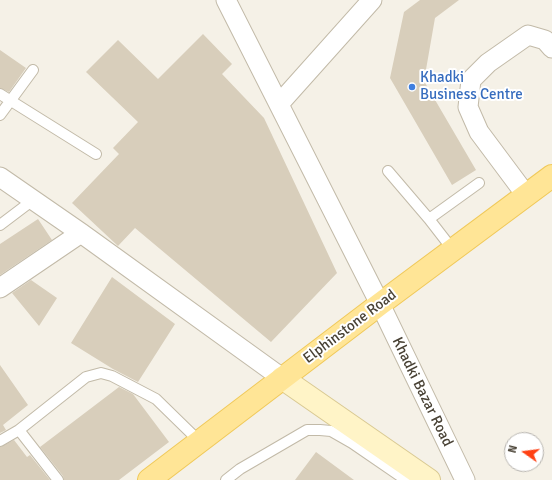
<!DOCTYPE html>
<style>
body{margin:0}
#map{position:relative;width:552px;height:480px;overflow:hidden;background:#f5f1e7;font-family:Signika,sans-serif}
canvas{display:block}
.north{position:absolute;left:504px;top:432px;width:40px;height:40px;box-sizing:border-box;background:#fff;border:1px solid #b6b3ae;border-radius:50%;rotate:284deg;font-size:11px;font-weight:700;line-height:16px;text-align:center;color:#494235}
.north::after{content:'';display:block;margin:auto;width:14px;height:18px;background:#ff4114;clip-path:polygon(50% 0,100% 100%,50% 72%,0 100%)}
</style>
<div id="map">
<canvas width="552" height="480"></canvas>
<div class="north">N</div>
</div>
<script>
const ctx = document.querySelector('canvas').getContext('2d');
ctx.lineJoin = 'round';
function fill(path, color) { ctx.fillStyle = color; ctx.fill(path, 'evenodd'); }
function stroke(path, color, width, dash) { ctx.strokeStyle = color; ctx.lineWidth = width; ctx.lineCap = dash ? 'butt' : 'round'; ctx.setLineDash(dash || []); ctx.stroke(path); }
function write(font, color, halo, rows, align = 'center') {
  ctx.font = font + ' Signika,sans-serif'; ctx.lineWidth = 4; ctx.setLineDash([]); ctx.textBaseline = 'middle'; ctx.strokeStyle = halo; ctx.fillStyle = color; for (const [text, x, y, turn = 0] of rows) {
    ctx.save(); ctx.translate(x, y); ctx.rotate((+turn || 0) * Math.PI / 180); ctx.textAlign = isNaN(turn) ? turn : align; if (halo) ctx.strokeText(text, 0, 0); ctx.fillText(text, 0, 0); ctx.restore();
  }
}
fill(new Path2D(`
 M 420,0 L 459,0 L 435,18 L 424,81 L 476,170 L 452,185 L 390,78 L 404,12 Z
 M 203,34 L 232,64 L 222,74 L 264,118 L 337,273 L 271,342 L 135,228 L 118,246 L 72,203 L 119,154 L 113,148 L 138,122 L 86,72 L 118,40 L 158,79 Z
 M 0,50 L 26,68 L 9,92 L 0,88 Z
 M 38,219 L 52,240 L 0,275 L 0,244 Z
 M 112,277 L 175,324 L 138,382 L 113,369 L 71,343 Z
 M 31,280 L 57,298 L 39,326 L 12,293 Z
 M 0,365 L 28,405 L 3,425 L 6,430 L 0,433 Z
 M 119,387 L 133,394 L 169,442 L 119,480 L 64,480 L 63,476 L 40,447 Z
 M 14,440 L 27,457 L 30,455 L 50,480 L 0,480 L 0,447 Z
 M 316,452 L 354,480 L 295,480 Z`), '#d8cebb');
const service = new Path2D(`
 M 0,94 L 96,154
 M 0,115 L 33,70
 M 388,171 L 429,219 L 453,250
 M 429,219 L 479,183
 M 0,225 L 33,200
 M 19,430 L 86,377 L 101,373 L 112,376 L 156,399 L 199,441
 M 0,441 L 19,430 L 58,480
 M 226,480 L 240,469 L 307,430 L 320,430 L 331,431 L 352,443 L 406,480`);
const minor = new Path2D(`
 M 226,0 L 380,304 L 465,480
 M 279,104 L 372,0
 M 0,177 L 81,233 L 282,378
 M 526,195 L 479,132 L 468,107 L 471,80 L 488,63 L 528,35 L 545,40 L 552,48
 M 0,288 L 81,233`);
const secondary = new Path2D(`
 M 282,378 L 429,480`);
const primary = new Path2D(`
 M 149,480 L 380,304 L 552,176`);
stroke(service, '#c2baa8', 12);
stroke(minor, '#c2baa8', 21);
stroke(secondary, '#d9c992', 24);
stroke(primary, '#f0c95a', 24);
stroke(service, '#fff', 10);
stroke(minor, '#fff', 19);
stroke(secondary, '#fff4c7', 22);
stroke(primary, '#ffe596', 22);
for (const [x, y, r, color] of [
 [412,87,4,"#3f7fe0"]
]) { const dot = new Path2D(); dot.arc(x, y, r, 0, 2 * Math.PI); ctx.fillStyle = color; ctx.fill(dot); stroke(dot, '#fff', 1.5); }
write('15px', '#366cbe', '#fff', [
 ["Khadki",420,78],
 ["Business Centre",420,95]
], 'left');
write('15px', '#494235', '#fff', [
 ["Elphinstone Road",350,327,-37],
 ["Khadki Bazar Road",422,392,64]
]);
</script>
